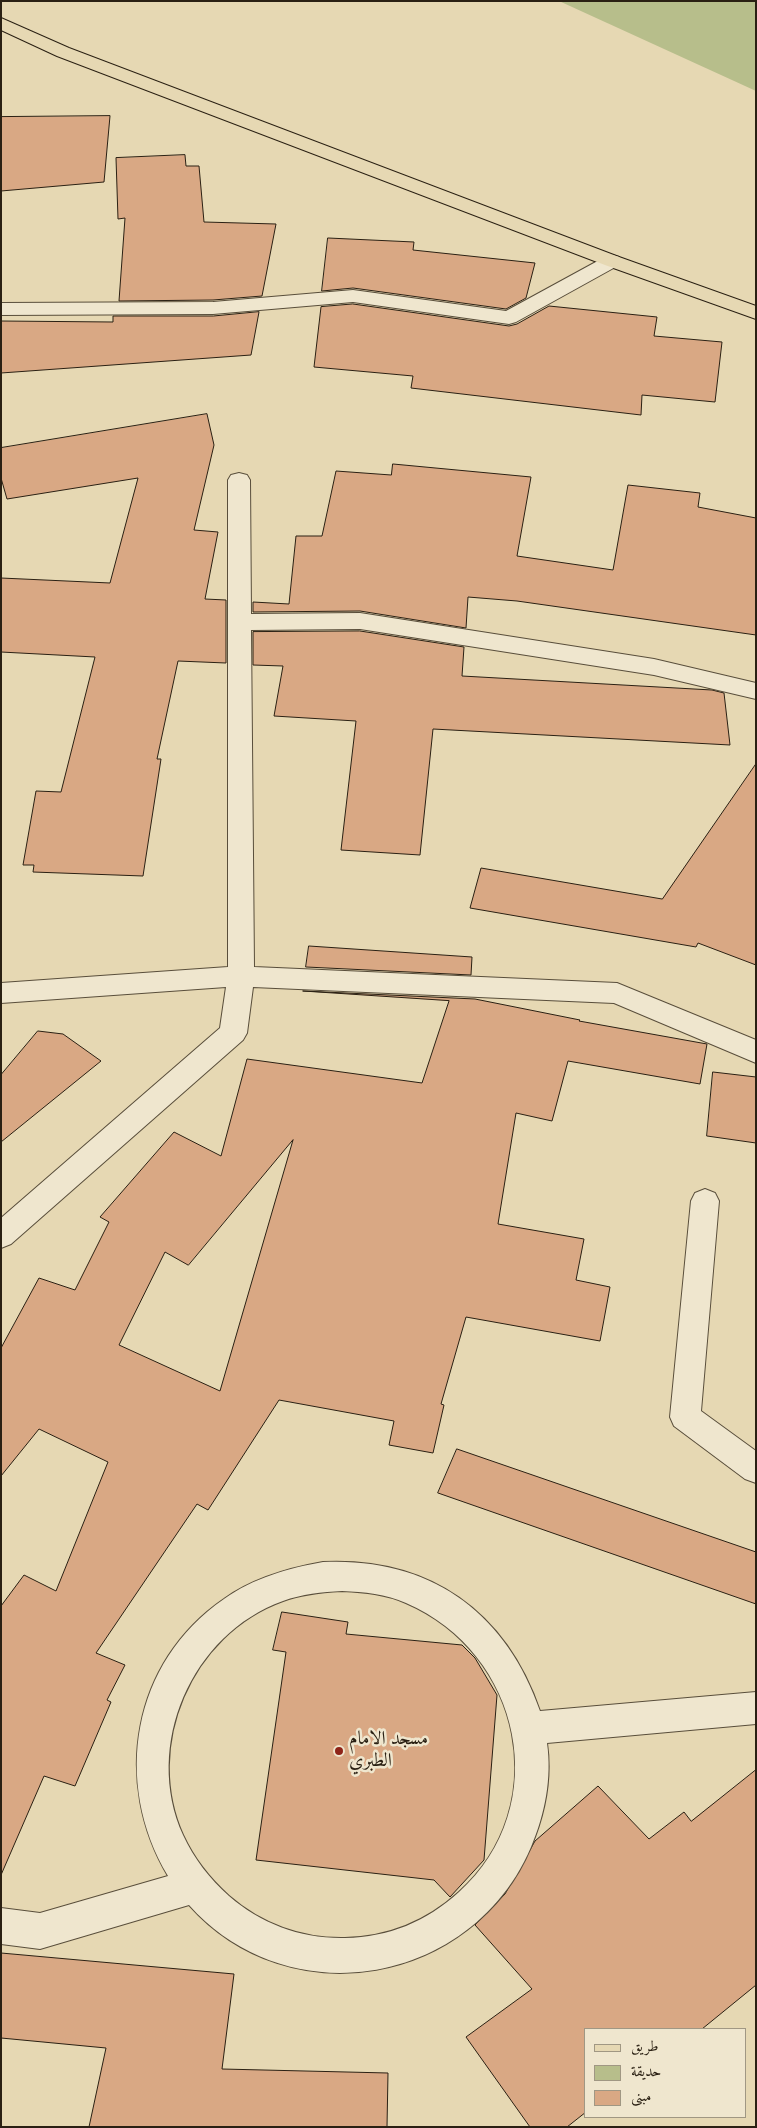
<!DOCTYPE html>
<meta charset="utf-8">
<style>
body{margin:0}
#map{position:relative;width:757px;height:2128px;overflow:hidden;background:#e6d8b3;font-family:Cardo,Amiri,serif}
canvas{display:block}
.frame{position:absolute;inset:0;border:2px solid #2a2013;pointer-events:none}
.legend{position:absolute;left:584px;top:2028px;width:162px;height:90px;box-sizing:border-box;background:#efe6ce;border:1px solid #a09783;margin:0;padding:6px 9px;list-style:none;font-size:15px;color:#2a2013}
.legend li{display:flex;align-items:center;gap:10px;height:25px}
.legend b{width:25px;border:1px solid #a09783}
</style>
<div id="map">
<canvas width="757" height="2128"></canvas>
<div class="frame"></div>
<ul class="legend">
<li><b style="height:6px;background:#e6d8b3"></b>طريق</li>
<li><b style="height:14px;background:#b7be8b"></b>حديقة</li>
<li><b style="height:14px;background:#d9a884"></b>مبنى</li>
</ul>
</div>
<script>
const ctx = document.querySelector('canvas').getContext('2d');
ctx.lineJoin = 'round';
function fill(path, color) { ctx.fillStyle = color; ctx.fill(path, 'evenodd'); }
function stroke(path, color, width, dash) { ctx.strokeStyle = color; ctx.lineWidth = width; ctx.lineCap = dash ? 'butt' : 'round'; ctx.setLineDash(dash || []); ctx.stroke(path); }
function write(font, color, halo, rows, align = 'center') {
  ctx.font = font + ' Cardo,Amiri,serif'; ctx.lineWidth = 5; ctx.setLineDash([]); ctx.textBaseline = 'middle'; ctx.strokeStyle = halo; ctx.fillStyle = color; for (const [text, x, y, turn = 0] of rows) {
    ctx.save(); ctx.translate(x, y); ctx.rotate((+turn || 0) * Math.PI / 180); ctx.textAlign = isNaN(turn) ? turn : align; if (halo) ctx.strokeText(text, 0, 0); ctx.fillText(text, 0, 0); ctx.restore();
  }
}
fill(new Path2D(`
 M 559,1 L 756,1 L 756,91 Z`), '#b7be8b');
const building = new Path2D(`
 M 110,116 L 104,182 L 1,191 L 1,117 Z
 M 185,155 L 186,166 L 199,166 L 204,222 L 276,224 L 262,296 L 213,300 L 119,301 L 125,218 L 118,219 L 116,158 Z
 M 328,238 L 414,242 L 413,250 L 535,263 L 526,298 L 506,309 L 353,288 L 322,291 Z
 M 353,304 L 509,326 L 517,324 L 549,306 L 657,317 L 654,336 L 722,342 L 715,402 L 642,395 L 641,415 L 411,388 L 413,376 L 314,367 L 321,307 Z
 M 259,312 L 251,355 L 1,373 L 1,321 L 113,322 L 113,316 L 213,316 Z
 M 207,414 L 214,445 L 194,530 L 218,532 L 205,599 L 226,600 L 226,663 L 178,661 L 157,759 L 161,759 L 143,876 L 33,872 L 34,865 L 23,865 L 36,791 L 61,792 L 95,657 L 1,652 L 1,578 L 110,583 L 138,478 L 7,499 L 1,478 L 1,448 Z
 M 393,464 L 531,477 L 517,556 L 613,570 L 628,485 L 700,493 L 698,507 L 756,518 L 756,635 L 517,601 L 468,597 L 466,628 L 360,611 L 253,612 L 253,602 L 289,604 L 296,536 L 322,536 L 336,471 L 391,475 Z
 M 360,631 L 464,647 L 462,676 L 712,690 L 724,693 L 730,745 L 433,729 L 420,855 L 341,850 L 356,721 L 274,716 L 283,666 L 253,665 L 253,632 Z
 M 756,764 L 756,965 L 698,943 L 696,947 L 470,908 L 481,868 L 662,899 Z
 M 309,946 L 472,957 L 471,975 L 306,967 Z
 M 303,991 L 475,999 L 580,1020 L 579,1021 L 707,1044 L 700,1084 L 568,1061 L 552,1121 L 516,1113 L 498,1224 L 584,1239 L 576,1280 L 610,1287 L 600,1341 L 466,1317 L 441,1404 L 444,1405 L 433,1453 L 389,1445 L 394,1421 L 279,1400 L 208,1510 L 197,1504 L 96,1653 L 125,1665 L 107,1700 L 111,1702 L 75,1786 L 44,1776 L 1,1875 L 1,1606 L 24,1575 L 56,1591 L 108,1462 L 39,1429 L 1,1476 L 1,1348 L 39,1278 L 75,1290 L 109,1222 L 100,1217 L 174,1132 L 221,1156 L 247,1059 L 422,1083 L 449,1001 ZM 293,1140 L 220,1391 L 119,1345 L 165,1252 L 188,1265 Z
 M 38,1031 L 63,1034 L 101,1061 L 1,1142 L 1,1075 Z
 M 713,1072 L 756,1077 L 756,1143 L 707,1136 Z
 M 457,1449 L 756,1552 L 756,1604 L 438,1493 Z
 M 282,1612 L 348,1622 L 346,1634 L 462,1645 L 475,1658 L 497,1695 L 484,1860 L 450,1897 L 434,1880 L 256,1860 L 286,1652 L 273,1650 Z
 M 756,1770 L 756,1985 L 702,2029 L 586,2029 L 586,2112 L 567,2127 L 530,2127 L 466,2037 L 532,1989 L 475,1925 L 505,1894 L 535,1841 L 598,1786 L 649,1839 L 684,1812 L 691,1821 Z
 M 1,1953 L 234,1974 L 222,2069 L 388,2073 L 387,2127 L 89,2127 L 106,2048 L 1,2038 Z`);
fill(building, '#d9a884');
stroke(building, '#2a2013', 1);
const minor = new Path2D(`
 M 612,255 L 619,257 L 622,261 L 619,265 L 516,322 L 509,324 L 353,302 L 213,314 L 1,315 L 1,303 L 213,302 L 353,290 L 506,311 L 605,257 Z
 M 239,473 L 247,475 L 250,480 L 251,614 L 360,613 L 654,659 L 756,683 L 756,699 L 654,675 L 360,629 L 251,630 L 254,967 L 617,983 L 756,1040 L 756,1063 L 614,1003 L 253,987 L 247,1033 L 243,1040 L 11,1244 L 1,1248 L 1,1218 L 220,1028 L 226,987 L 1,1003 L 1,983 L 228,967 L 228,480 L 231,475 Z
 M 705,1189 L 715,1193 L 719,1201 L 701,1411 L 756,1451 L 756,1483 L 745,1479 L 674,1426 L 670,1417 L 691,1201 L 695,1193 Z
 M 323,1562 C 430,1557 506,1612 540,1711 L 756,1692 L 756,1724 L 547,1743 C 552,1778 545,1814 531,1847 C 473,1984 290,2018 189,1905 L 40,1949 L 1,1944 L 1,1908 L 40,1913 L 168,1876 C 112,1782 132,1662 224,1599 C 253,1578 289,1568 323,1562 ZM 342,1591 C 364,1592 386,1594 406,1603 C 522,1653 555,1806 459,1892 C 426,1922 389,1937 345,1938 C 302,1939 261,1924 229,1896 C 210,1879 194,1859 183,1835 C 143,1746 191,1634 283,1601 C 302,1594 322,1592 342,1591 Z`);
const major = new Path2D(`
 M 1,18 L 69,48 L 619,257 L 756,306 L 756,319 L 605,265 L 57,56 L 1,30 Z`);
stroke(minor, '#594e3b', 2);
stroke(major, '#2a2013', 2);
fill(minor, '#efe6ce');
fill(major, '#e6d8b3');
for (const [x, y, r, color] of [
 [339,1751,5,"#8f2418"]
]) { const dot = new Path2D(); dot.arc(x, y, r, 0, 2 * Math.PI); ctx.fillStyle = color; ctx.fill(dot); stroke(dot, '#efe6ce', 2); }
write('19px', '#2a2013', '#efe6ce', [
 ["مسجد الامام",349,1740],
 ["الطبري",349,1762]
], 'left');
</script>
